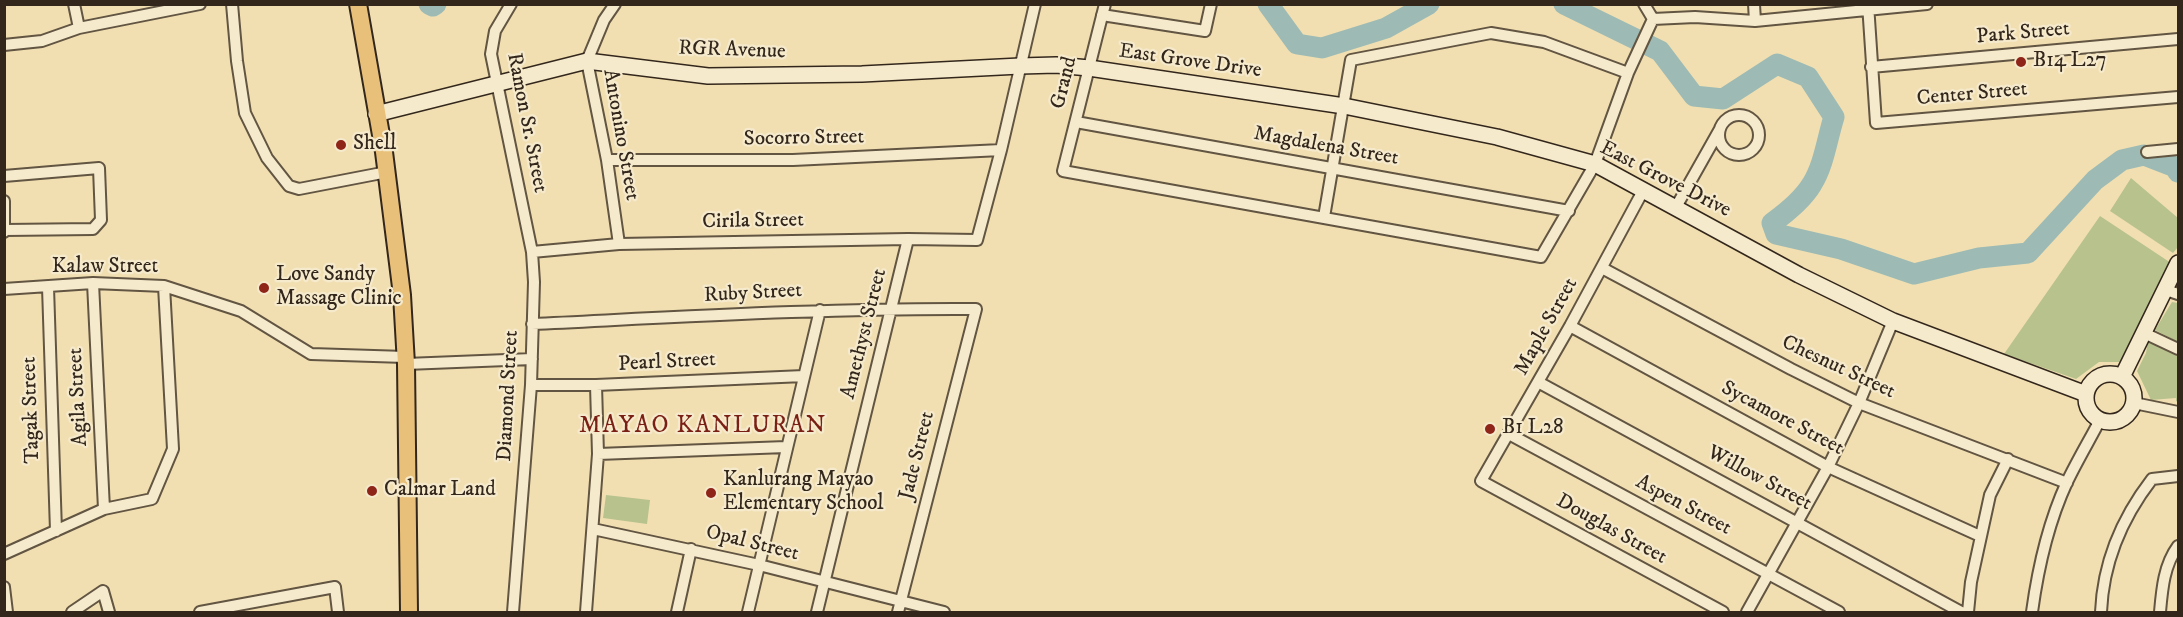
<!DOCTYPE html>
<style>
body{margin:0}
#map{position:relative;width:2183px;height:617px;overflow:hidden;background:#f1dfb2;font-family:"IM FELL DW Pica",serif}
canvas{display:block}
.frame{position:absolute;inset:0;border:6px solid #33271c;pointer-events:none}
</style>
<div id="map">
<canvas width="2183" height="617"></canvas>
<div class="frame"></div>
</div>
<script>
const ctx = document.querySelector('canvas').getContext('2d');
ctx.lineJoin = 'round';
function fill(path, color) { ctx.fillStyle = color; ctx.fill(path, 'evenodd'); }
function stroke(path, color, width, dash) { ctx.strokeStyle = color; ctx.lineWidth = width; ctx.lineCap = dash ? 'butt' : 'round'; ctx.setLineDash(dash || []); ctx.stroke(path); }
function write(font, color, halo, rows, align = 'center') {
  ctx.font = font + ' "IM FELL DW Pica",serif'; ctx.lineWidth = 4.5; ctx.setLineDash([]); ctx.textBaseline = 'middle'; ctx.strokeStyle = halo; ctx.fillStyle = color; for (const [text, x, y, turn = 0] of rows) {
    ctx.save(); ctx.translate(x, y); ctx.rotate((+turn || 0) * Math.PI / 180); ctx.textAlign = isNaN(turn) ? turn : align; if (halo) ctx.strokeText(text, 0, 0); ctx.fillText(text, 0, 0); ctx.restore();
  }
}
fill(new Path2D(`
 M 2131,178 L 2178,218 L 2178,247 L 2173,253 L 2110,211 Z
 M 2100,216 L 2171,263 L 2121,362 L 2099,362 L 2076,379 L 2004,354 Z
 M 2172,302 L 2178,303 L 2178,342 L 2155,330 Z
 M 2148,341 L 2178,356 L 2178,402 L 2176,401 L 2176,398 L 2151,400 L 2137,371 L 2146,353 Z
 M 606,495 L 650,500 L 647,524 L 603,518 Z`), '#b8c28d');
stroke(new Path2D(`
 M 429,4 L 433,6 L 436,4
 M 1268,4 L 1297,44 L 1322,48 L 1386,28 L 1429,4
 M 1564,4 L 1660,51 L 1694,96 L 1723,99 L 1777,64 L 1808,77 L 1834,117 C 1827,139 1824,165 1812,184 C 1803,199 1786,213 1772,223 L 1776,234 L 1841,249 L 1914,274 L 1979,258 L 2028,253 L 2095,180 L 2122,160 L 2144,155 L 2175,167 L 2178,172`), '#9dbbb4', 21);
const street = new Path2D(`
 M 74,4 L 79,28
 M 232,4 L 237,61 L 245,113 L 267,158 L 289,186 L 299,189 L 387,172
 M 511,4 L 495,31 L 491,54 L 532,252 L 534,282 L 531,385 L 513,612
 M 615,4 L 604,20 L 587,61 L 607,160 L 619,244
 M 1105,4 L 1063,171 L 1541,257 L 1595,164 L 1628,73 L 1653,19
 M 1644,4 L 1653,19
 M 1754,4 L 1755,21
 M 1868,4 L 1876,123 L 2178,97
 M 1102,15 L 1205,31 L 1211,4
 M 1653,19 L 1695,17 L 1755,21 L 1927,4
 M 4,45 L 42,41 L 79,28 L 200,4
 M 1871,67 L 2178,39
 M1719 135a20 20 0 1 1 40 0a20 20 0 1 1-40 0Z
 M 1076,122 L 1569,211
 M 2147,152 L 2178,149
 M 607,160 L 793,160 L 1001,150
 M 4,176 L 99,168 L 101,220 L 93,229 L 5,230
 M 1644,189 L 1570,326 L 1481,481 L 1723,612
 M 4,201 L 4,232
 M 1676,207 L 1720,129
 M 1324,217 L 1351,60 L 1491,33 L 1544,42 L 1628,73
 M 532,252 L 619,244 L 908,239 L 977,240 L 1001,150 L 1035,4
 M 1602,268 L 1791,369 L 1859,403 L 2067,483
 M 93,283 L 104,509
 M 48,287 L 56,531
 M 4,289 L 93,283 L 164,286 L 241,311 L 311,354 L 405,357
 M 2166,290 L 2178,294
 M 532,324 C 680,317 828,308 976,309 L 898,612
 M 1570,326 L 1828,467 L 1980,536
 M 2144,333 L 2178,349
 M 406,364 L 532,359
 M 1538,382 L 1961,612
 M 531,385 L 596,385 L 804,376
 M 2134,403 L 2178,412
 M 1509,434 L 1839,612
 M 598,454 L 786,447
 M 593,529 L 759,565 L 944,612
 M 4,554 L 104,509 L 152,499 L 173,449 L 164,286
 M 4,587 L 7,612
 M 72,612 L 103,591 L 109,612
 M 200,612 L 335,587 L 338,612
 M 586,612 L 598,454 L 596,385
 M 677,612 L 691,549
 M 748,612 L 820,310
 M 817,612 L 908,239
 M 1747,612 L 1828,467 L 1859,403 L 1893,321
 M 1968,612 L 1971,582 L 1990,495 L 2008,459
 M 2032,612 C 2038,568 2048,523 2067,482 C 2077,461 2089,441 2100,420
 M 2101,612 C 2103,564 2122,518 2152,479 L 2178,476
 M 2160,612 C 2162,589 2164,565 2178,546`);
const secondary = new Path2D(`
 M 376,114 L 587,61 L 708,76 L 862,74 L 1020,66 L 1056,65 L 1089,68 L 1344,106 L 1497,137 L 1595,164 L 1799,275 L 1893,321 L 2086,394
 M2086 398a24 24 0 1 1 48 0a24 24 0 1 1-48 0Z
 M 2122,377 L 2178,263`);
const primary = new Path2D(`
 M 358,4 L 384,152 L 402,295 L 406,364 L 409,612`);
stroke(street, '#625542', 14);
stroke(secondary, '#33271c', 18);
stroke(primary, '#33271c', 20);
stroke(street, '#f6eacd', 10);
stroke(secondary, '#f6eacd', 15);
stroke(primary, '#e8c079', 16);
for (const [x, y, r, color] of [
 [2021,62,6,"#8f2418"],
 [341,145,6,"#8f2418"],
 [264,288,6,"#8f2418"],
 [1490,429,6,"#8f2418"],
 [372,491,6,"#8f2418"],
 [711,493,6,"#8f2418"]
]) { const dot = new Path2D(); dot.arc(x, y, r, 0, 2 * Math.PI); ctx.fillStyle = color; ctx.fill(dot); stroke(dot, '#f6eacd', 2); }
write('21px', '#33271c', '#f6eacd', [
 ["Park Street",2023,34,-5],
 ["RGR Avenue",732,51,2],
 ["East Grove Drive",1190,62,8],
 ["Grand",1065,83,-76],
 ["Center Street",1972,95,-5],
 ["Ramon Sr. Street",526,123,79],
 ["Antonino Street",620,135,80],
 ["Socorro Street",804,139,-1],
 ["Magdalena Street",1326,147,10],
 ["East Grove Drive",1665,180,27],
 ["Cirila Street",753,222,-1],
 ["Kalaw Street",105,268],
 ["Ruby Street",753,294,-3],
 ["Maple Street",1547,327,-61],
 ["Amethyst Street",865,334,-76],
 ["Pearl Street",667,363,-3],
 ["Chesnut Street",1838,368,25],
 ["Diamond Street",509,396,-87],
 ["Agila Street",79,397,-93],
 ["Tagak Street",32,410,-92],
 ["Sycamore Street",1782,419,28],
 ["Jade Street",918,456,-76],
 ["Willow Street",1759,479,28],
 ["Aspen Street",1683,506,28],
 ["Douglas Street",1611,530,29],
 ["Opal Street",752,544,14]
]);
write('21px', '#33271c', '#f6eacd', [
 ["B14 L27",2033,62],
 ["Shell",353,145],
 ["Love Sandy",276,276],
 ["Massage Clinic",276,300],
 ["B1 L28",1502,429],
 ["Kanlurang Mayao",723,481],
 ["Elementary School",723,505],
 ["Calmar Land",384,491]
], 'left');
ctx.letterSpacing = '1.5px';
write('24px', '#7a1f14', '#f6eacd', [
 ["MAYAO KANLURAN",703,427]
]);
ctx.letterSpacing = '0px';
</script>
